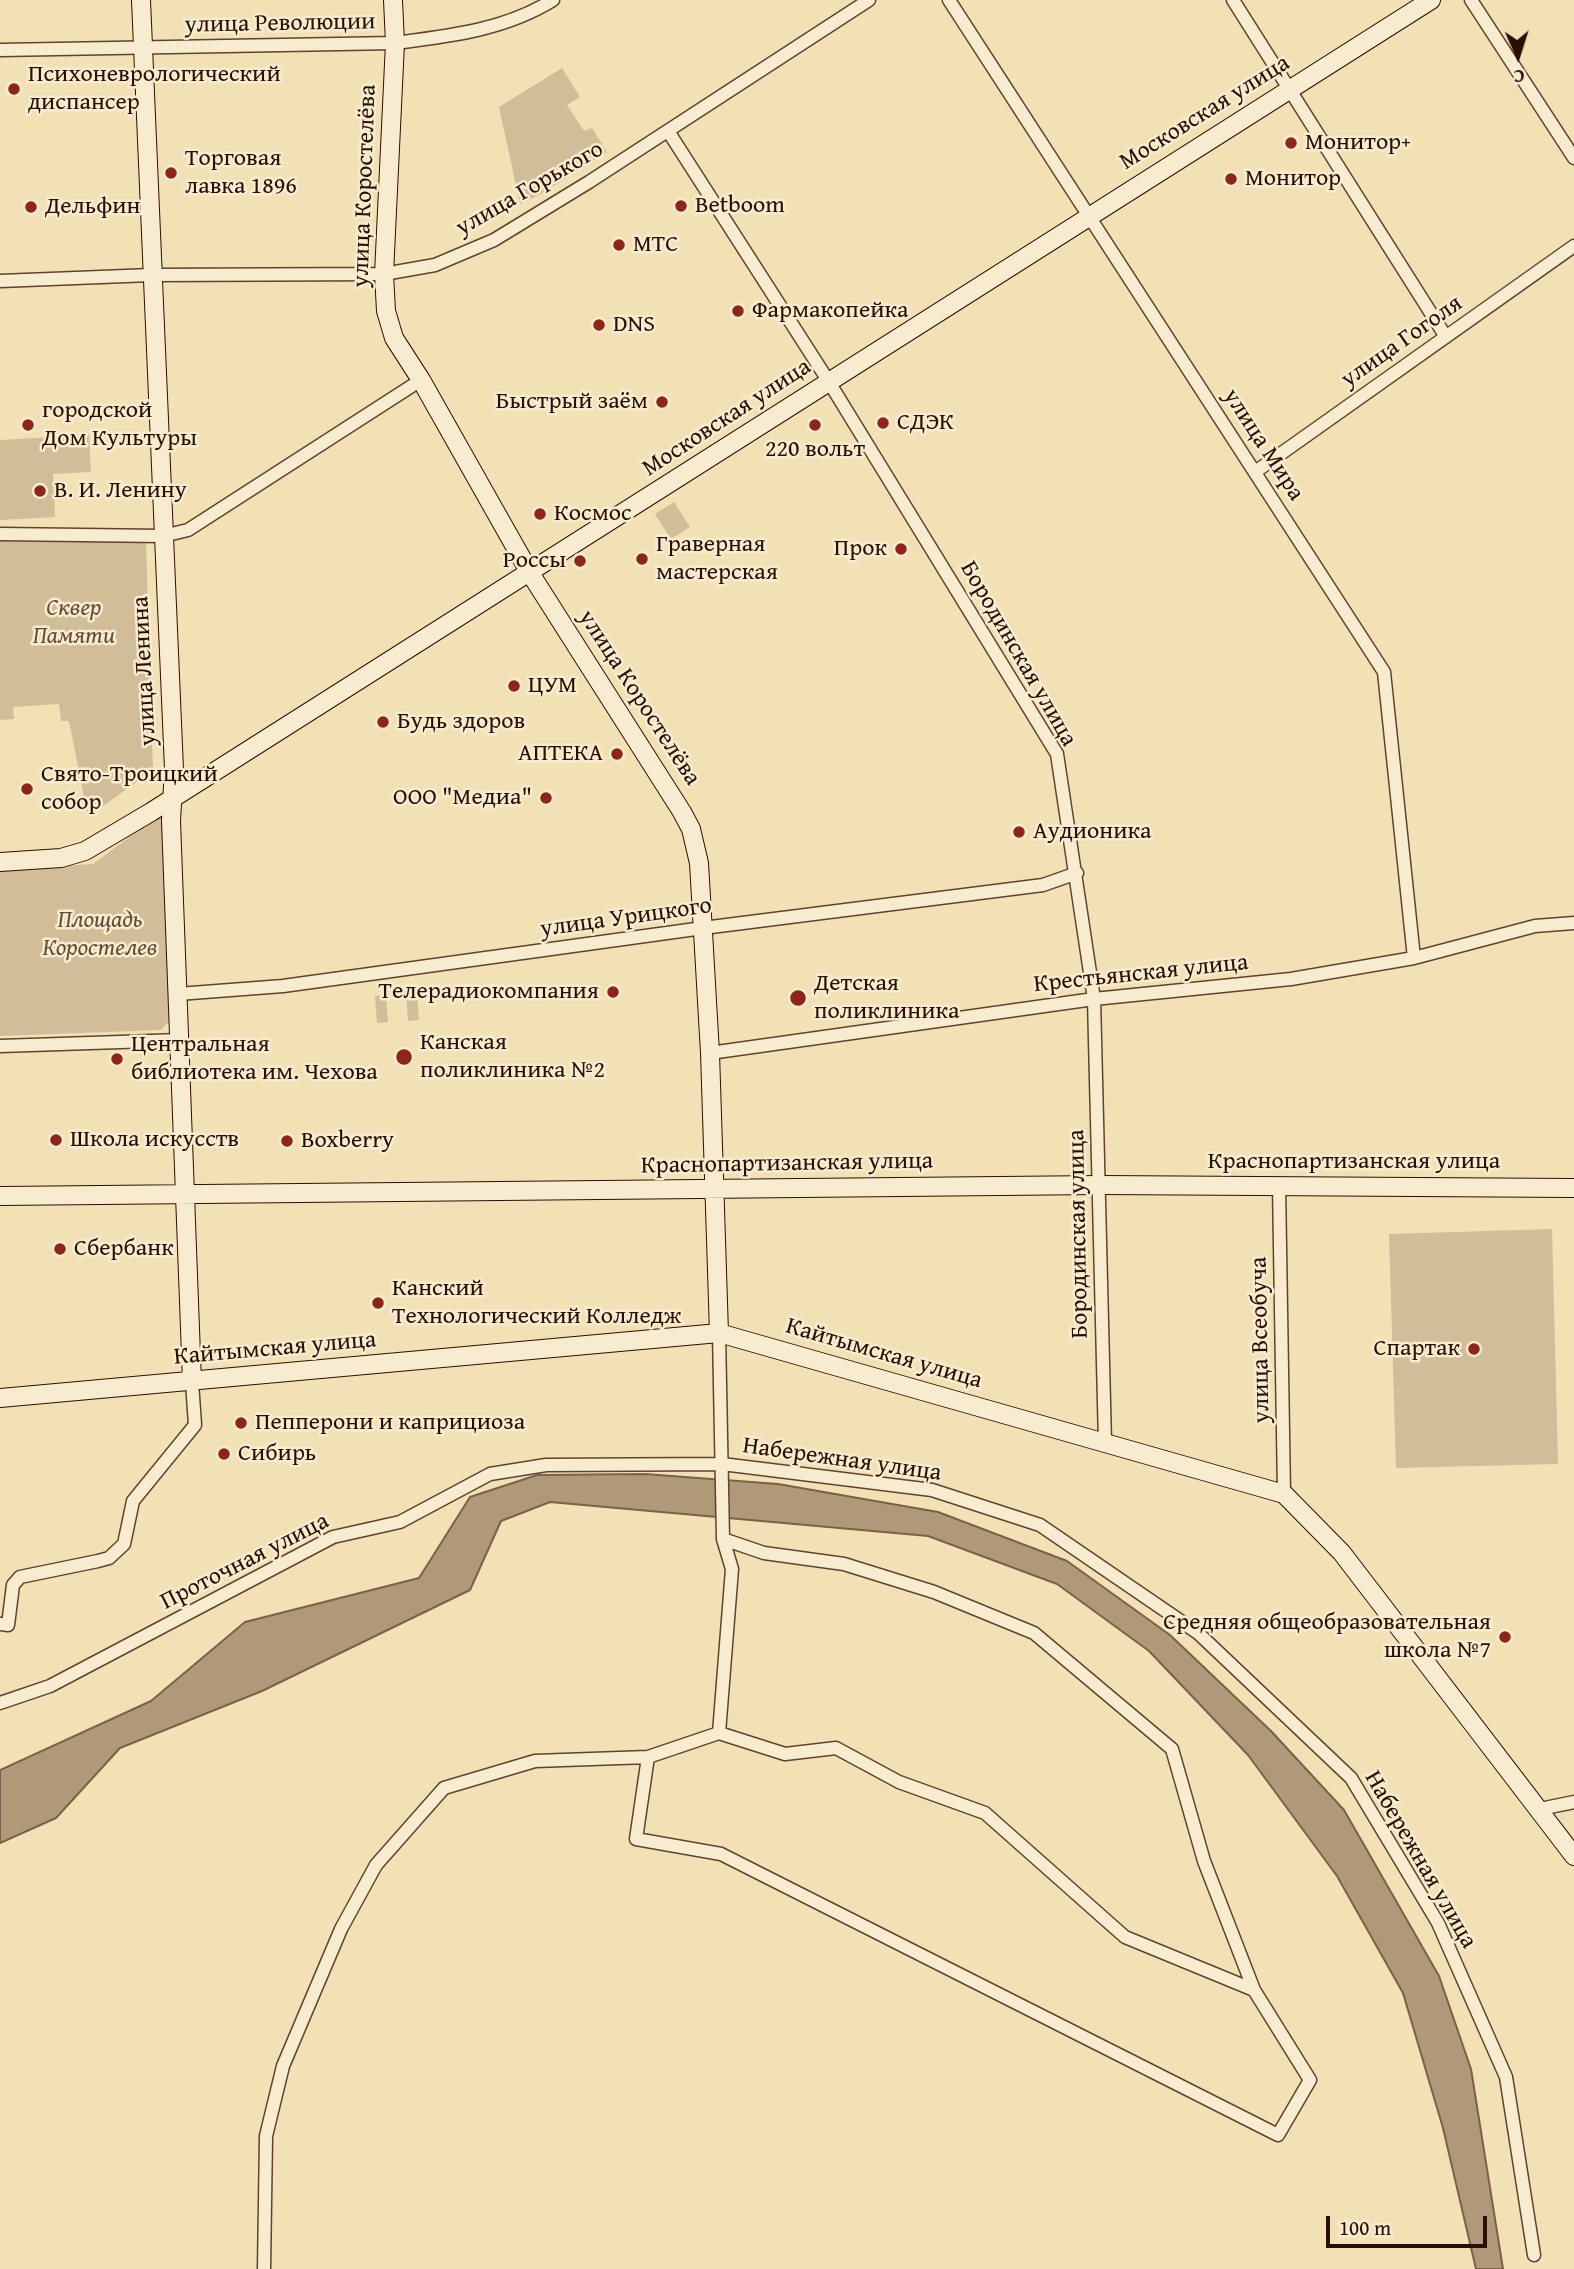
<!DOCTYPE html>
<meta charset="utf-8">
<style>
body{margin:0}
#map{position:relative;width:1574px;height:2269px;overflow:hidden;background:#f3e1b6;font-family:"Gentium Book Plus",serif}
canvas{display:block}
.north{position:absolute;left:1483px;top:21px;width:70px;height:70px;-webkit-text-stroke:5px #f7ecd0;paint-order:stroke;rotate:177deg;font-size:19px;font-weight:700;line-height:28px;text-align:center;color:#2c0e01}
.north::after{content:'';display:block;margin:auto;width:24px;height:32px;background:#2c0e01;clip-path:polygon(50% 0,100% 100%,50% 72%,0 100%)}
.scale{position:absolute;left:1326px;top:2216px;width:161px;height:32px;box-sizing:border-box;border:4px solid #2c0e01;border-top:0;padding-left:9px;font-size:21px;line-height:24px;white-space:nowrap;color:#2c0e01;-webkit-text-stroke:5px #f7ecd0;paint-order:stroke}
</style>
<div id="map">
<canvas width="1574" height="2269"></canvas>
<div class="north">С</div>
<div class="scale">100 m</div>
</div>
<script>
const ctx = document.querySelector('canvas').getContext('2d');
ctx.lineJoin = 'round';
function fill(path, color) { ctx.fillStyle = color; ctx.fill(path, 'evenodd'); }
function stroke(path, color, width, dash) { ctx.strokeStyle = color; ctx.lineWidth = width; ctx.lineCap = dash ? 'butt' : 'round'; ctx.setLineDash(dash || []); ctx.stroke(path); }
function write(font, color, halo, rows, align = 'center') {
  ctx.font = font + ' "Gentium Book Plus",serif'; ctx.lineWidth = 5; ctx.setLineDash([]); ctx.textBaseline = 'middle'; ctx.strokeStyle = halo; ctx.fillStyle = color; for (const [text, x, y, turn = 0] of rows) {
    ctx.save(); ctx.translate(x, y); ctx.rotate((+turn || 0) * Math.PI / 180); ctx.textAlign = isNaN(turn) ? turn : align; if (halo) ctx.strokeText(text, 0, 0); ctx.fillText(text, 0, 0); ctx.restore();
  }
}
fill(new Path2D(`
 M 562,68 L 580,97 L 567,105 L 584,131 L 592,128 L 607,152 L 541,194 L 520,204 L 499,107 Z
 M 89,435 L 91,472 L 53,474 L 55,517 L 0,520 L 0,440 Z
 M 674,502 L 690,527 L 671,539 L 655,514 Z
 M 0,541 L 146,542 L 153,770 L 88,817 L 69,721 L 61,721 L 59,704 L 13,707 L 14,719 L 0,720 Z
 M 160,814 L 167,821 L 172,1018 L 161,1030 L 0,1036 L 0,870 L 93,864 Z
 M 417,993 L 419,1020 L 408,1021 L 406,994 Z
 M 386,995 L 388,1022 L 377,1023 L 375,996 Z
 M 1552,1229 L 1558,1464 L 1396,1468 L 1389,1234 Z`), '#d1bd97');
const water = new Path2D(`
 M 645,1474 L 778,1484 L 938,1512 L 1067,1561 L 1170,1635 L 1271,1731 L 1344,1810 L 1439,1976 L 1471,2069 L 1503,2269 L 1476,2269 L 1443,2128 L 1403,1993 L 1337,1876 L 1248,1755 L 1149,1651 L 1057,1584 L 928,1536 L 550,1502 L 501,1521 L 470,1590 L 262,1691 L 120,1748 L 56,1818 L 0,1843 L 0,1770 L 151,1701 L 245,1622 L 419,1578 L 470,1497 L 537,1475 Z`);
fill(water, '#af9978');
stroke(water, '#7b6148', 2);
const street = new Path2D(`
 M 949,0 L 1384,672 L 1414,958
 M 1233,0 L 1446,337
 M 1471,0 L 1574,158
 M 0,50 L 395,43 C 450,36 505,30 553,0
 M 668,131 L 829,382 L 1057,754 L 1094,999 L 1105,1443
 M 0,281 L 151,275 L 384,274 L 435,265 L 494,240 L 589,182 L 869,0
 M 1255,472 L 1574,246
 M 0,534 L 163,536 L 188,530 L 421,380
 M 178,994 L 283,986 L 703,928 L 1043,885 L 1077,873
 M 0,1046 L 180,1040
 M 710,1053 L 1094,999 L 1291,979 L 1414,958 L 1535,926 L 1574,923
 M 1279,1185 L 1284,1494
 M 723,1539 L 764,1553 L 844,1564 L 934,1592 L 1034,1633 L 1172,1749 L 1204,1861 L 1254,1990
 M 0,1624 L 8,1625 L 13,1585 L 20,1577 L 98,1561 L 109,1558 L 124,1544 L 133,1501 L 195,1425 L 192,1382
 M 0,1703 L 50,1686 L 333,1537 L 400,1522 L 490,1474 L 546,1465 L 722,1464 L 932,1490 L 1040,1525 L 1198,1633 L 1351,1778 L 1438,1923 L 1506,2077 L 1534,2255
 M 719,1733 L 732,1569 L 723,1539 L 719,1333
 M 1540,1809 L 1574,1802
 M 264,2269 L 266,2136 L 283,2066 L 341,1929 L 376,1865 L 444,1788 L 535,1761 L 648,1757 L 719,1733 L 785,1754 L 836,1748 L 899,1782 L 985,1813 L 1125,1937 L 1254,1990 L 1310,2080 L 1278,2135 L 721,1854 L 636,1839 L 648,1757`);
const secondary = new Path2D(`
 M 141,0 L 174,769 L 171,821 L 192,1382
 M 393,0 L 395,43 L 384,274 L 386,311 L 394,338 L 421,380 L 530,573 L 682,812 L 691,829 L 699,863 L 710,1053 L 719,1333
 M 0,862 L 61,858 L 85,851 L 151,812 L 1431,0
 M 0,1196 L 1100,1185 L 1574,1188
 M 0,1398 L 719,1333 L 1284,1494 L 1342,1553 L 1574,1856`);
stroke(street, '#5e432e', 15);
stroke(secondary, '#2c0e01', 20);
stroke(street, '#f7ecd0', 12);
stroke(secondary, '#f7ecd0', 18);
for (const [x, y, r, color] of [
 [14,89,7,"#8f2418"],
 [1291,143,7,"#8f2418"],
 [171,173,7,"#8f2418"],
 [1231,179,7,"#8f2418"],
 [681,206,7,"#8f2418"],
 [31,207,7,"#8f2418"],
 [619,245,7,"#8f2418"],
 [738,311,7,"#8f2418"],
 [599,325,7,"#8f2418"],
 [662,402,7,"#8f2418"],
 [883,423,7,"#8f2418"],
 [28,425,7,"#8f2418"],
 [815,425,7,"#8f2418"],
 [40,491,7,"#8f2418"],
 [540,514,7,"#8f2418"],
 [901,549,7,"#8f2418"],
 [642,559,7,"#8f2418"],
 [580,561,7,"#8f2418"],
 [514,686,7,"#8f2418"],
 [383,722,7,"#8f2418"],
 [617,754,7,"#8f2418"],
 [27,789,7,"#8f2418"],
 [546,798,7,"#8f2418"],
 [1019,832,7,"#8f2418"],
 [613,992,7,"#8f2418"],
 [798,998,9,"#8f2418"],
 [404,1057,9,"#8f2418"],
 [117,1059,7,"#8f2418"],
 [56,1140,7,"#8f2418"],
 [287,1141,7,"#8f2418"],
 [60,1249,7,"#8f2418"],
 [378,1303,7,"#8f2418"],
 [1474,1349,7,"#8f2418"],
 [241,1423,7,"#8f2418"],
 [224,1454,7,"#8f2418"],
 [1505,1637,7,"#8f2418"]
]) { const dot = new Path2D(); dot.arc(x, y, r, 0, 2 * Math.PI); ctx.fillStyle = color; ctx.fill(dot); stroke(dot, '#f7ecd0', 2.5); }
write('24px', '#2c0e01', '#f7ecd0', [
 ["улица Революции",280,24,-1],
 ["Московская улица",1205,113,-32],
 ["улица Коростелёва",365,186,-88],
 ["улица Горького",530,189,-30],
 ["улица Гоголя",1402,342,-35],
 ["Московская улица",727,418,-33],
 ["улица Мира",1263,445,57],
 ["Бородинская улица",1018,654,60],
 ["улица Ленина",145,671,-93],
 ["улица Коростелёва",639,698,57],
 ["улица Урицкого",626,918,-8],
 ["Крестьянская улица",1141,974,-6],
 ["Краснопартизанская улица",1354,1162],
 ["Краснопартизанская улица",787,1164,-1],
 ["Бородинская улица",1079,1234,-91],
 ["улица Всеобуча",1261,1340,-91],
 ["Кайтымская улица",275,1349,-5],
 ["Кайтымская улица",884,1354,16],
 ["Набережная улица",842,1460,8],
 ["Проточная улица",245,1562,-27],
 ["Набережная улица",1420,1860,60]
]);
write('24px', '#2c0e01', '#f7ecd0', [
 ["Психоневрологический",28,75],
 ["диспансер",28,103],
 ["Монитор+",1305,143],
 ["Торговая",185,159],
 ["лавка 1896",185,187],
 ["Монитор",1245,179],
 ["Betboom",695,206],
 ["Дельфин",45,207],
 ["МТС",633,245],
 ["Фармакопейка",752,311],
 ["DNS",613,325],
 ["Быстрый заём",648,402,"right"],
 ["городской",42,411],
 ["Дом Культуры",42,439],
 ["СДЭК",897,423],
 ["220 вольт",815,450,"center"],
 ["В. И. Ленину",54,491],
 ["Космос",554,514],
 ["Граверная",656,545],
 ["мастерская",656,573],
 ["Прок",887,549,"right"],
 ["Россы",566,561,"right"],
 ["ЦУМ",528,686],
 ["Будь здоров",397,722],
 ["АПТЕКА",603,754,"right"],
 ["Свято-Троицкий",41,775],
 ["собор",41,803],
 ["ООО \"Медиа\"",532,798,"right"],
 ["Аудионика",1033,832],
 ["Детская",814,984],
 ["поликлиника",814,1012],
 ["Телерадиокомпания",599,992,"right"],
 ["Канская",420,1043],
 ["поликлиника №2",420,1071],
 ["Центральная",131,1045],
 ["библиотека им. Чехова",131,1073],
 ["Школа искусств",70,1140],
 ["Boxberry",301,1141],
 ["Сбербанк",74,1249],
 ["Канский",392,1289],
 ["Технологический Колледж",392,1317],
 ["Спартак",1460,1349,"right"],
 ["Пепперони и каприциоза",255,1423],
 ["Сибирь",238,1454],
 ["Средняя общеобразовательная",1491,1623,"right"],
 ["школа №7",1491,1651,"right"]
], 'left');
write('italic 24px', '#664b36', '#f7ecd0', [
 ["Сквер",74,609],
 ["Памяти",74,637],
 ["Площадь",100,921],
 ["Коростелев",100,949]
]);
</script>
